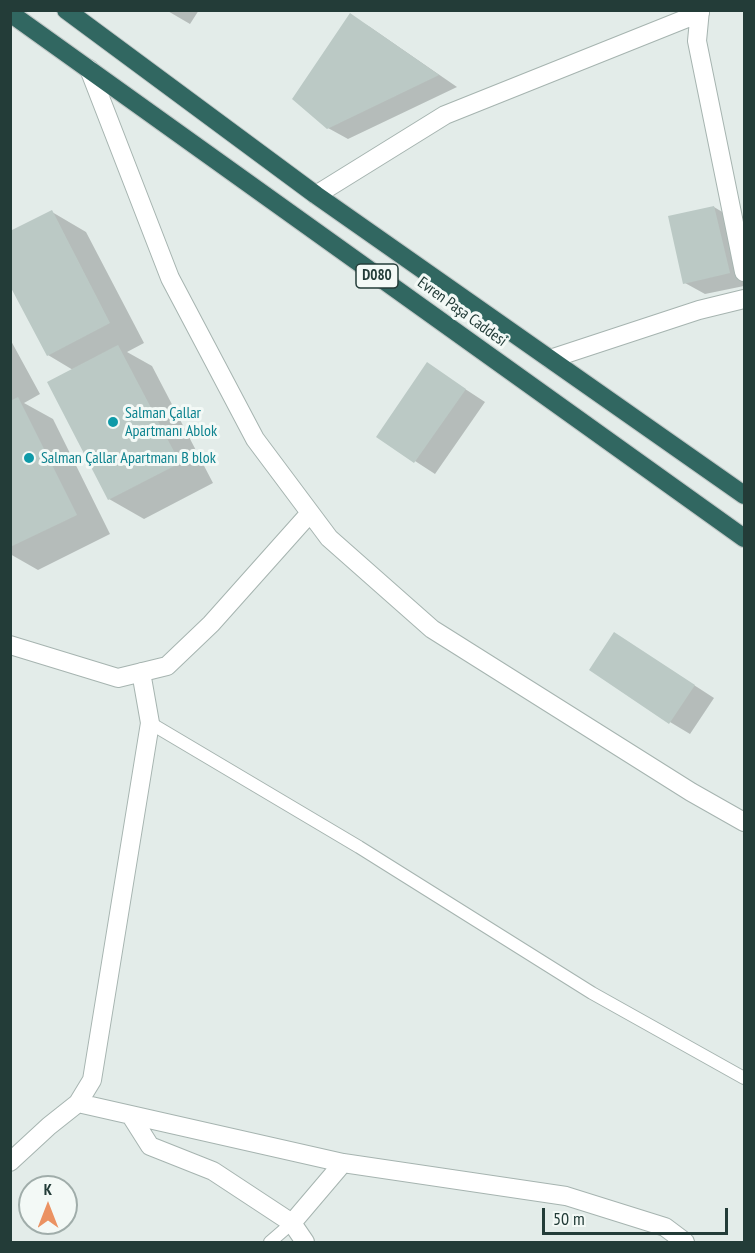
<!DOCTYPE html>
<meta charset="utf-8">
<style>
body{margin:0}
#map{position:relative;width:755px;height:1253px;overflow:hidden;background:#e3ece9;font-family:"PT Sans Narrow",sans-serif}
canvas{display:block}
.frame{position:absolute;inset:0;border:12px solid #233c38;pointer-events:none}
.north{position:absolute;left:18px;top:1175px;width:60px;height:60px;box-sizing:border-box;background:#f3f9f6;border:2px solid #a0adaa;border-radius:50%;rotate:0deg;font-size:16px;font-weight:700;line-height:24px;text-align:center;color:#233c38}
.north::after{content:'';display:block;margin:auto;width:21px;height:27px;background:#eb9262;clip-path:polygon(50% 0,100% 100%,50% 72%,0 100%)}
.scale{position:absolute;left:542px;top:1208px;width:186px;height:27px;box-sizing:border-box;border:3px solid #233c38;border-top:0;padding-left:8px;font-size:18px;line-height:21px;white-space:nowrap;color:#233c38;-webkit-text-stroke:4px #f3f9f6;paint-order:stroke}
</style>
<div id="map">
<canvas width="755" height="1253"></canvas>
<div class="frame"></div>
<div class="north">K</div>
<div class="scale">50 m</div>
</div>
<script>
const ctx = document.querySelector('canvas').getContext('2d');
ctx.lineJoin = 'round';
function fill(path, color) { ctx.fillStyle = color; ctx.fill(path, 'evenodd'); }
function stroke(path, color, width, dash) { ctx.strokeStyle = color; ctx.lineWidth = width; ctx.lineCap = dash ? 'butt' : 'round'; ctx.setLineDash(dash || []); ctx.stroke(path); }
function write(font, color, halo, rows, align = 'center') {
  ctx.font = font + ' "PT Sans Narrow",sans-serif'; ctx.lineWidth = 6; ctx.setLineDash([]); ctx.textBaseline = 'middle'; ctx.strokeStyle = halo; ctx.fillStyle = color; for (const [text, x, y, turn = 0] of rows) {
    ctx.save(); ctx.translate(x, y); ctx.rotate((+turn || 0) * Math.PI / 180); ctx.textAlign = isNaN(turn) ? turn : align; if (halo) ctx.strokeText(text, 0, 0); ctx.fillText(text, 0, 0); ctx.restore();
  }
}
fill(new Path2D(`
 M 166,10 L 199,10 L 190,24 Z
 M 350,15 L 370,27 L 457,87 L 348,139 L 328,128 Z
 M 714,207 L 734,219 L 744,265 L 744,286 L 705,294 L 685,283 Z
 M 52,212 L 86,232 L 144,343 L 127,352 L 152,366 L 213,483 L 144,519 L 109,499 L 73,370 L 48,355 Z
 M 10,339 L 40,394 L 24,403 L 53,419 L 110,534 L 38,570 L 10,554 Z
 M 427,364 L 485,402 L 435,474 L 378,437 Z
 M 615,634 L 714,698 L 690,734 L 670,722 Z`), '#0003');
fill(new Path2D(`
 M 350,13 L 439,75 L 327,129 L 292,99 Z
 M 714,206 L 730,273 L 683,284 L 668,216 Z
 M 52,210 L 110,323 L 47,356 L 10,286 L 10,231 Z
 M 118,345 L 180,463 L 108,500 L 47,382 Z
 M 427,362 L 466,389 L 414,463 L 376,437 Z
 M 18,397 L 77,515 L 10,547 L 10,401 Z
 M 614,632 L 695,685 L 669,724 L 589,670 Z`), '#bbc9c5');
const lane = new Path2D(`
 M 150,723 L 359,847 L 592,993 L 744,1078
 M 270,1242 L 292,1223`);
const street = new Path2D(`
 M 700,10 L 697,41 L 744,272
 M 89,69 L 170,278 L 255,439 L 329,538 L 432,629 L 691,792 L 744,822
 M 316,195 L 445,115 L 700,13
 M 550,359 L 699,310 L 744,299
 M 10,645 L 118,678 L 167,666 L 211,624 L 310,513
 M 78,1103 L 343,1163 L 566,1196 L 665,1227 L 685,1242
 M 131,1116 L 150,1146 L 213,1171 L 292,1223 L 305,1242
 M 10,1162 L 49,1126 L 78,1103 L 92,1080 L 150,723 L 141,672
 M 292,1223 L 343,1163`);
const highway = new Path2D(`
 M 66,10 L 316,195 L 744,495
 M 10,13 L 744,538`);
stroke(lane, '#a6b4b0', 14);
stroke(street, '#a6b4b0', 20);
stroke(highway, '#c1c8c7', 20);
stroke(lane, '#fff', 12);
stroke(street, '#fff', 18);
stroke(highway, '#316761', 18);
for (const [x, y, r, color] of [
 [113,422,6,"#0f9aa8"],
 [29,458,6,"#0f9aa8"]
]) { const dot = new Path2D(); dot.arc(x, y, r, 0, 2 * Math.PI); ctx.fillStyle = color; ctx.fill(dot); stroke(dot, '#f3f9f6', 2); }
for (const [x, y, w] of [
 [377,276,42]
]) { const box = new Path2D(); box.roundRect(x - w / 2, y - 12, w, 24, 4.5); ctx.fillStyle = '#f3f9f6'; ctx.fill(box); stroke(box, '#233c38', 1.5); }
write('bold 15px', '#233c38', null, [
 ["D080",377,276]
]);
write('16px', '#233c38', '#f3f9f6', [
 ["Evren Paşa Caddesi",462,312,36]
]);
write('16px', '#0d838f', '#f3f9f6', [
 ["Salman Çallar",125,413],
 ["Apartmanı Ablok",125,431],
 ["Salman Çallar Apartmanı B blok",41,458]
], 'left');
</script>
